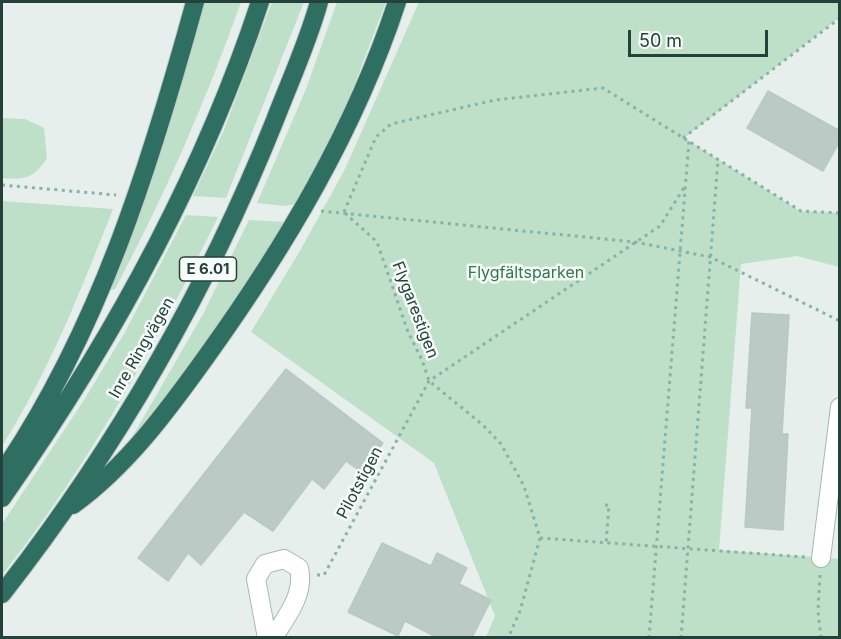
<!DOCTYPE html>
<meta charset="utf-8">
<style>
body{margin:0}
#map{position:relative;width:841px;height:639px;overflow:hidden;background:#e6efeb;font-family:Inter,sans-serif}
canvas{display:block}
.frame{position:absolute;inset:0;border:3px solid #24423a;pointer-events:none}
.scale{position:absolute;left:628px;top:30px;width:140px;height:27px;box-sizing:border-box;border:3px solid #24423a;border-top:0;padding-left:8px;font-size:18px;line-height:21px;white-space:nowrap;color:#24423a;-webkit-text-stroke:4px #f7fbf9;paint-order:stroke}
</style>
<div id="map">
<canvas width="841" height="639"></canvas>
<div class="frame"></div>
<div class="scale">50 m</div>
</div>
<script>
const ctx = document.querySelector('canvas').getContext('2d');
ctx.lineJoin = 'round';
function fill(path, color) { ctx.fillStyle = color; ctx.fill(path, 'evenodd'); }
function stroke(path, color, width, dash) { ctx.strokeStyle = color; ctx.lineWidth = width; ctx.lineCap = dash ? 'butt' : 'round'; ctx.setLineDash(dash || []); ctx.stroke(path); }
function write(font, color, halo, rows, align = 'center') {
  ctx.font = font + ' Inter,sans-serif'; ctx.lineWidth = 5; ctx.setLineDash([]); ctx.textBaseline = 'middle'; ctx.strokeStyle = halo; ctx.fillStyle = color; for (const [text, x, y, turn = 0] of rows) {
    ctx.save(); ctx.translate(x, y); ctx.rotate((+turn || 0) * Math.PI / 180); ctx.textAlign = isNaN(turn) ? turn : align; if (halo) ctx.strokeText(text, 0, 0); ctx.fillText(text, 0, 0); ctx.restore();
  }
}
fill(new Path2D(`
 M 205,2 L 241,2 C 206,101 164,197 115,289 L 110,290 L 148,192 Z
 M 272,2 L 304,2 L 226,198 L 193,196 L 224,130 Z
 M 337,2 L 386,2 L 347,104 L 296,204 L 284,206 L 257,203 L 306,89 Z
 M 419,2 L 839,2 L 839,18 L 684,138 L 800,211 L 839,213 L 839,267 L 797,256 L 741,264 L 719,550 L 839,559 L 839,637 L 486,637 L 495,616 L 434,463 L 251,332 L 301,249 L 345,169 Z
 M 2,118 L 25,119 L 44,128 L 47,158 C 34,178 25,180 2,178 Z
 M 2,201 L 113,209 C 81,290 49,372 2,446 Z
 M 186,215 L 218,217 C 157,343 88,466 2,575 L 2,524 L 84,400 L 125,332 Z
 M 249,220 L 287,222 L 241,294 L 175,384 L 131,439 L 203,314 Z`), '#bfe0c8');
const building = new Path2D(`
 M 768,91 L 840,131 L 840,141 L 823,171 L 747,128 Z
 M 752,313 L 789,315 L 782,434 L 788,434 L 783,530 L 745,527 L 752,408 L 746,408 Z
 M 286,369 L 383,443 L 360,471 L 346,461 L 324,489 L 312,479 L 273,531 L 244,512 L 201,565 L 188,553 L 168,581 L 138,558 Z
 M 382,543 L 431,566 L 437,553 L 467,568 L 459,584 L 491,600 L 472,638 L 438,638 L 405,621 L 398,636 L 348,612 Z`);
fill(building, '#bbcac4');
stroke(building, '#b8c9c2', 1.5);
const minor = new Path2D(`
 M 821,558 L 840,407
 M 267,638 L 256,579 L 265,564 L 284,559 L 299,568 C 305,594 287,616 273,638`);
const motorway = new Path2D(`
 M 2,473 C 99,331 150,166 195,2
 M 2,498 C 108,347 202,178 260,2
 M 73,505 C 127,466 168,410 206,357 C 285,247 355,130 397,2
 M 2,594 C 114,451 207,290 275,120 C 290,81 308,42 319,2`);
stroke(minor, '#a8b8b2', 20);
stroke(motorway, '#c2cac8', 20);
stroke(new Path2D(`
 M 683,138 L 840,18
 M 2,185 L 116,195
 M 321,211 L 635,242 L 710,257 L 840,321
 M 344,212 L 376,137 L 391,124 L 495,100 L 603,88 L 801,211 L 840,213
 M 345,213 L 377,242 L 408,332 L 422,360 L 429,381 L 484,426 L 501,444 L 524,486 L 540,538 L 520,611 L 508,638
 M 605,505 L 609,505 L 606,544
 M 540,538 L 805,557
 M 317,575 L 324,575 L 429,381 L 660,226 L 685,186
 M 820,575 L 818,611 L 821,638
 M 649,638 L 689,141
 M 681,638 L 718,160`), '#86b3a5', 3, [3, 4.5]);
stroke(minor, '#fff', 18);
stroke(motorway, '#2f6f62', 18);
for (const [x, y, w] of [
 [208,269,57]
]) { const box = new Path2D(); box.roundRect(x - w / 2, y - 12, w, 24, 4.5); ctx.fillStyle = '#f7fbf9'; ctx.fill(box); stroke(box, '#24423a', 1.5); }
write('bold 15px', '#24423a', null, [
 ["E 6.01",208,269]
]);
write('16px', '#2d7a4b', '#f7fbf9', [
 ["Flygfältsparken",526,273]
]);
write('16px', '#24423a', '#f7fbf9', [
 ["Flygarestigen",415,310,69],
 ["Inre Ringvägen",142,348,-60],
 ["Pilotstigen",360,483,-62]
]);
</script>
